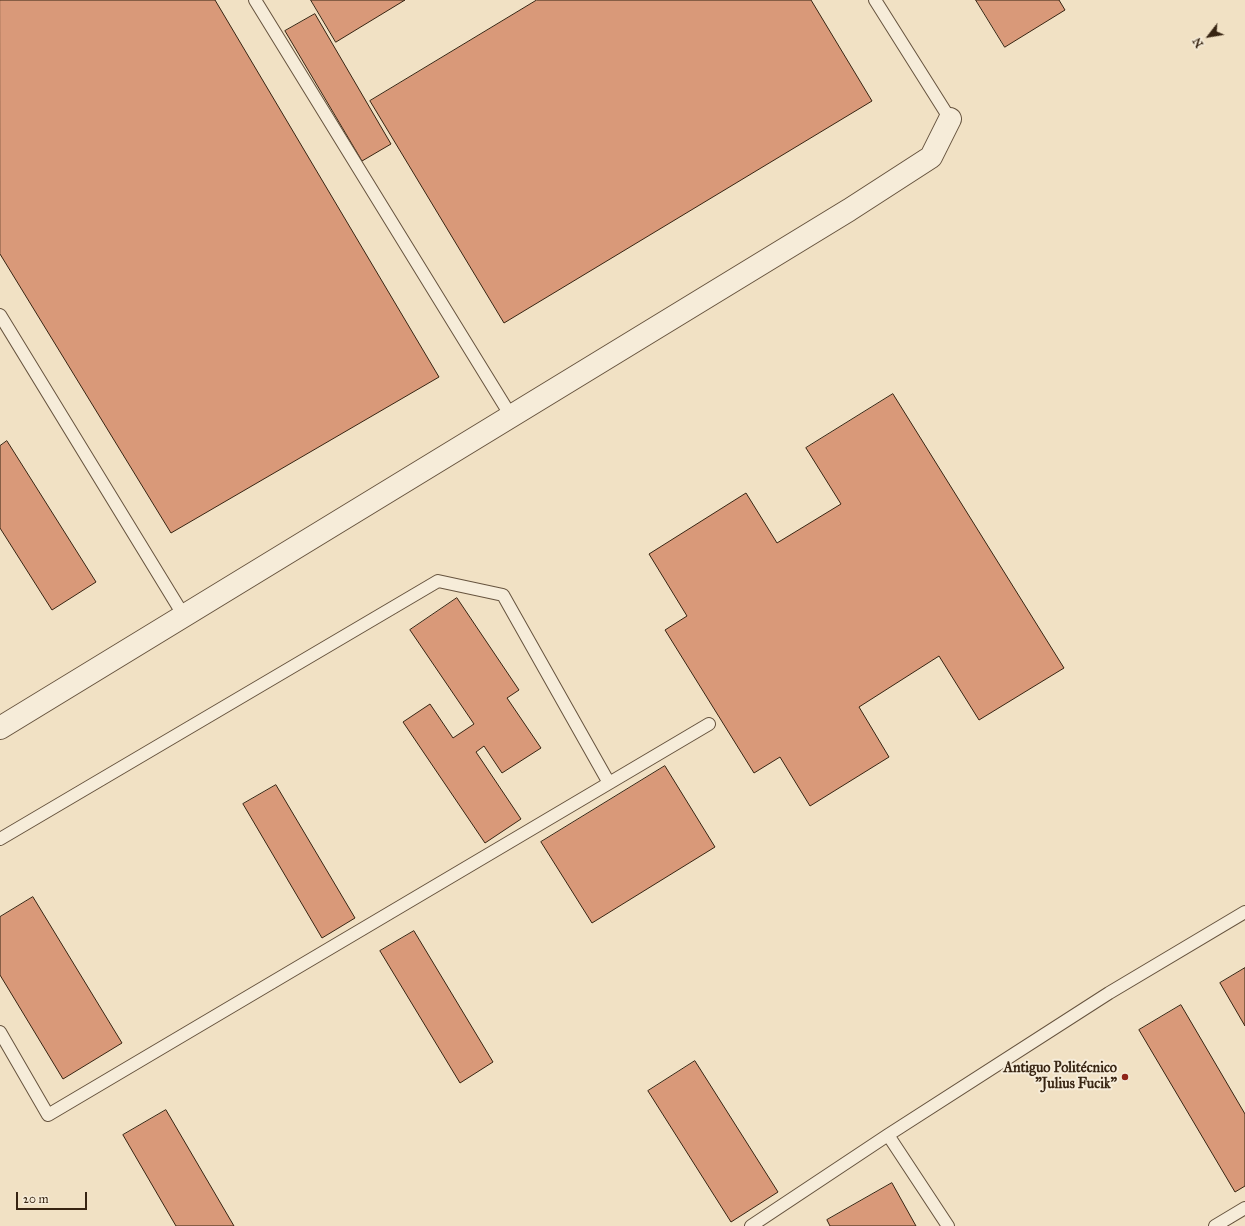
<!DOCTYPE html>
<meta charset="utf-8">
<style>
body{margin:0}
#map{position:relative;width:1245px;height:1226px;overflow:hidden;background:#f1e1c4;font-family:"IM FELL Great Primer",serif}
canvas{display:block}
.north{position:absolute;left:1189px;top:16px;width:40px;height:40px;-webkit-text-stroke:3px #f6ecd9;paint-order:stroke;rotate:239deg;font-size:11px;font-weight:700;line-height:16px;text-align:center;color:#372412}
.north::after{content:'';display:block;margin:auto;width:14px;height:18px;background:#372412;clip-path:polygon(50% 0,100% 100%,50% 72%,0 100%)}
.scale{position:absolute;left:16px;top:1192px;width:71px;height:18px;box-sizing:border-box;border:2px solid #372412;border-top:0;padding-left:5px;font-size:12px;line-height:14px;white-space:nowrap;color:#372412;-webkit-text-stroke:3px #f6ecd9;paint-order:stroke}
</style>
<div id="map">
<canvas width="1245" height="1226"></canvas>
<div class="north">N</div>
<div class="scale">20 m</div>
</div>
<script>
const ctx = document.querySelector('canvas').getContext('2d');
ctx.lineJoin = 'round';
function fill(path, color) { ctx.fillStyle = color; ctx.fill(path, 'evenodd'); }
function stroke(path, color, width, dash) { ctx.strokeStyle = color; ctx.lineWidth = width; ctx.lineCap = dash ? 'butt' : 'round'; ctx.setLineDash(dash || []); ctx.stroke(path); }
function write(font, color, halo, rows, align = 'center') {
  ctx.font = font + ' "IM FELL Great Primer",serif'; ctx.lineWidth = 4; ctx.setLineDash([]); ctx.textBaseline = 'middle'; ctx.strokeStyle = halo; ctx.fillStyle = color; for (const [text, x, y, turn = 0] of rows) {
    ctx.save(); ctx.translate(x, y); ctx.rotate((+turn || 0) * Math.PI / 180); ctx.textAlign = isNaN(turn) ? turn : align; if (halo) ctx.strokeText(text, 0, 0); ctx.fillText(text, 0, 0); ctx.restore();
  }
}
const building = new Path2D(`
 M 0,0 L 215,0 L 439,377 L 171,533 L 0,254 Z
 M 311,0 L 405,0 L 336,42 Z
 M 537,0 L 811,0 L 872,101 L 504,323 L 370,101 Z
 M 976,0 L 1059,0 L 1065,10 L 1005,47 Z
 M 315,14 L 391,144 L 362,161 L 285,31 Z
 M 893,394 L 1064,668 L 979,720 L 939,656 L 859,707 L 889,757 L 810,806 L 780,757 L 754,773 L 665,630 L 687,616 L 649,554 L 746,493 L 777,543 L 841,504 L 806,448 Z
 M 7,441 L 96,582 L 52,610 L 0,528 L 0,446 Z
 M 457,598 L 519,690 L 507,698 L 541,748 L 502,773 L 484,746 L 476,752 L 521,819 L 485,843 L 403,722 L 430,704 L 453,738 L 474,724 L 410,630 Z
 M 665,766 L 715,847 L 592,923 L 541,842 Z
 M 276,785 L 355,918 L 322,938 L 243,804 Z
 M 33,897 L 122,1043 L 63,1079 L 0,975 L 0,917 Z
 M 414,931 L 493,1062 L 460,1083 L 380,951 Z
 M 1245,968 L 1245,1026 L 1220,983 Z
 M 1181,1005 L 1245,1114 L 1245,1186 L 1235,1192 L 1139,1030 Z
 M 695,1061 L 778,1192 L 731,1222 L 648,1091 Z
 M 166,1110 L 234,1226 L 176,1226 L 123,1135 Z
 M 892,1183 L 916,1226 L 830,1226 L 827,1220 Z`);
fill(building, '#d99979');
stroke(building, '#372412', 1);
const lane = new Path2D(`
 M 255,0 L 511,416
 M 875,0 L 950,119
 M 0,315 L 184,616
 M 0,839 L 438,581 L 503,595 L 609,783
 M 0,1032 L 48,1115 L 709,724
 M 888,1135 L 948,1226
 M 751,1226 L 888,1135 L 1109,993 L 1245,912
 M 1215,1226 L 1245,1208`);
const street = new Path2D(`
 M 0,728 L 849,210 L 931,157 L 950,119`);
stroke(lane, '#66533e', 14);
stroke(street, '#66533e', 24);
stroke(lane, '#f6ecd9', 12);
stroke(street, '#f6ecd9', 22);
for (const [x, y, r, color] of [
 [1125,1077,4,"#8f2418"]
]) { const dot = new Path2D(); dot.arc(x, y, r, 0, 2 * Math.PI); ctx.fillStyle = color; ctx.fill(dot); stroke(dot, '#f6ecd9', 1.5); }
write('bold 14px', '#372412', '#f6ecd9', [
 ["Antiguo Politécnico",1117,1069],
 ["\"Julius Fucik\"",1117,1085]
], 'right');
</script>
